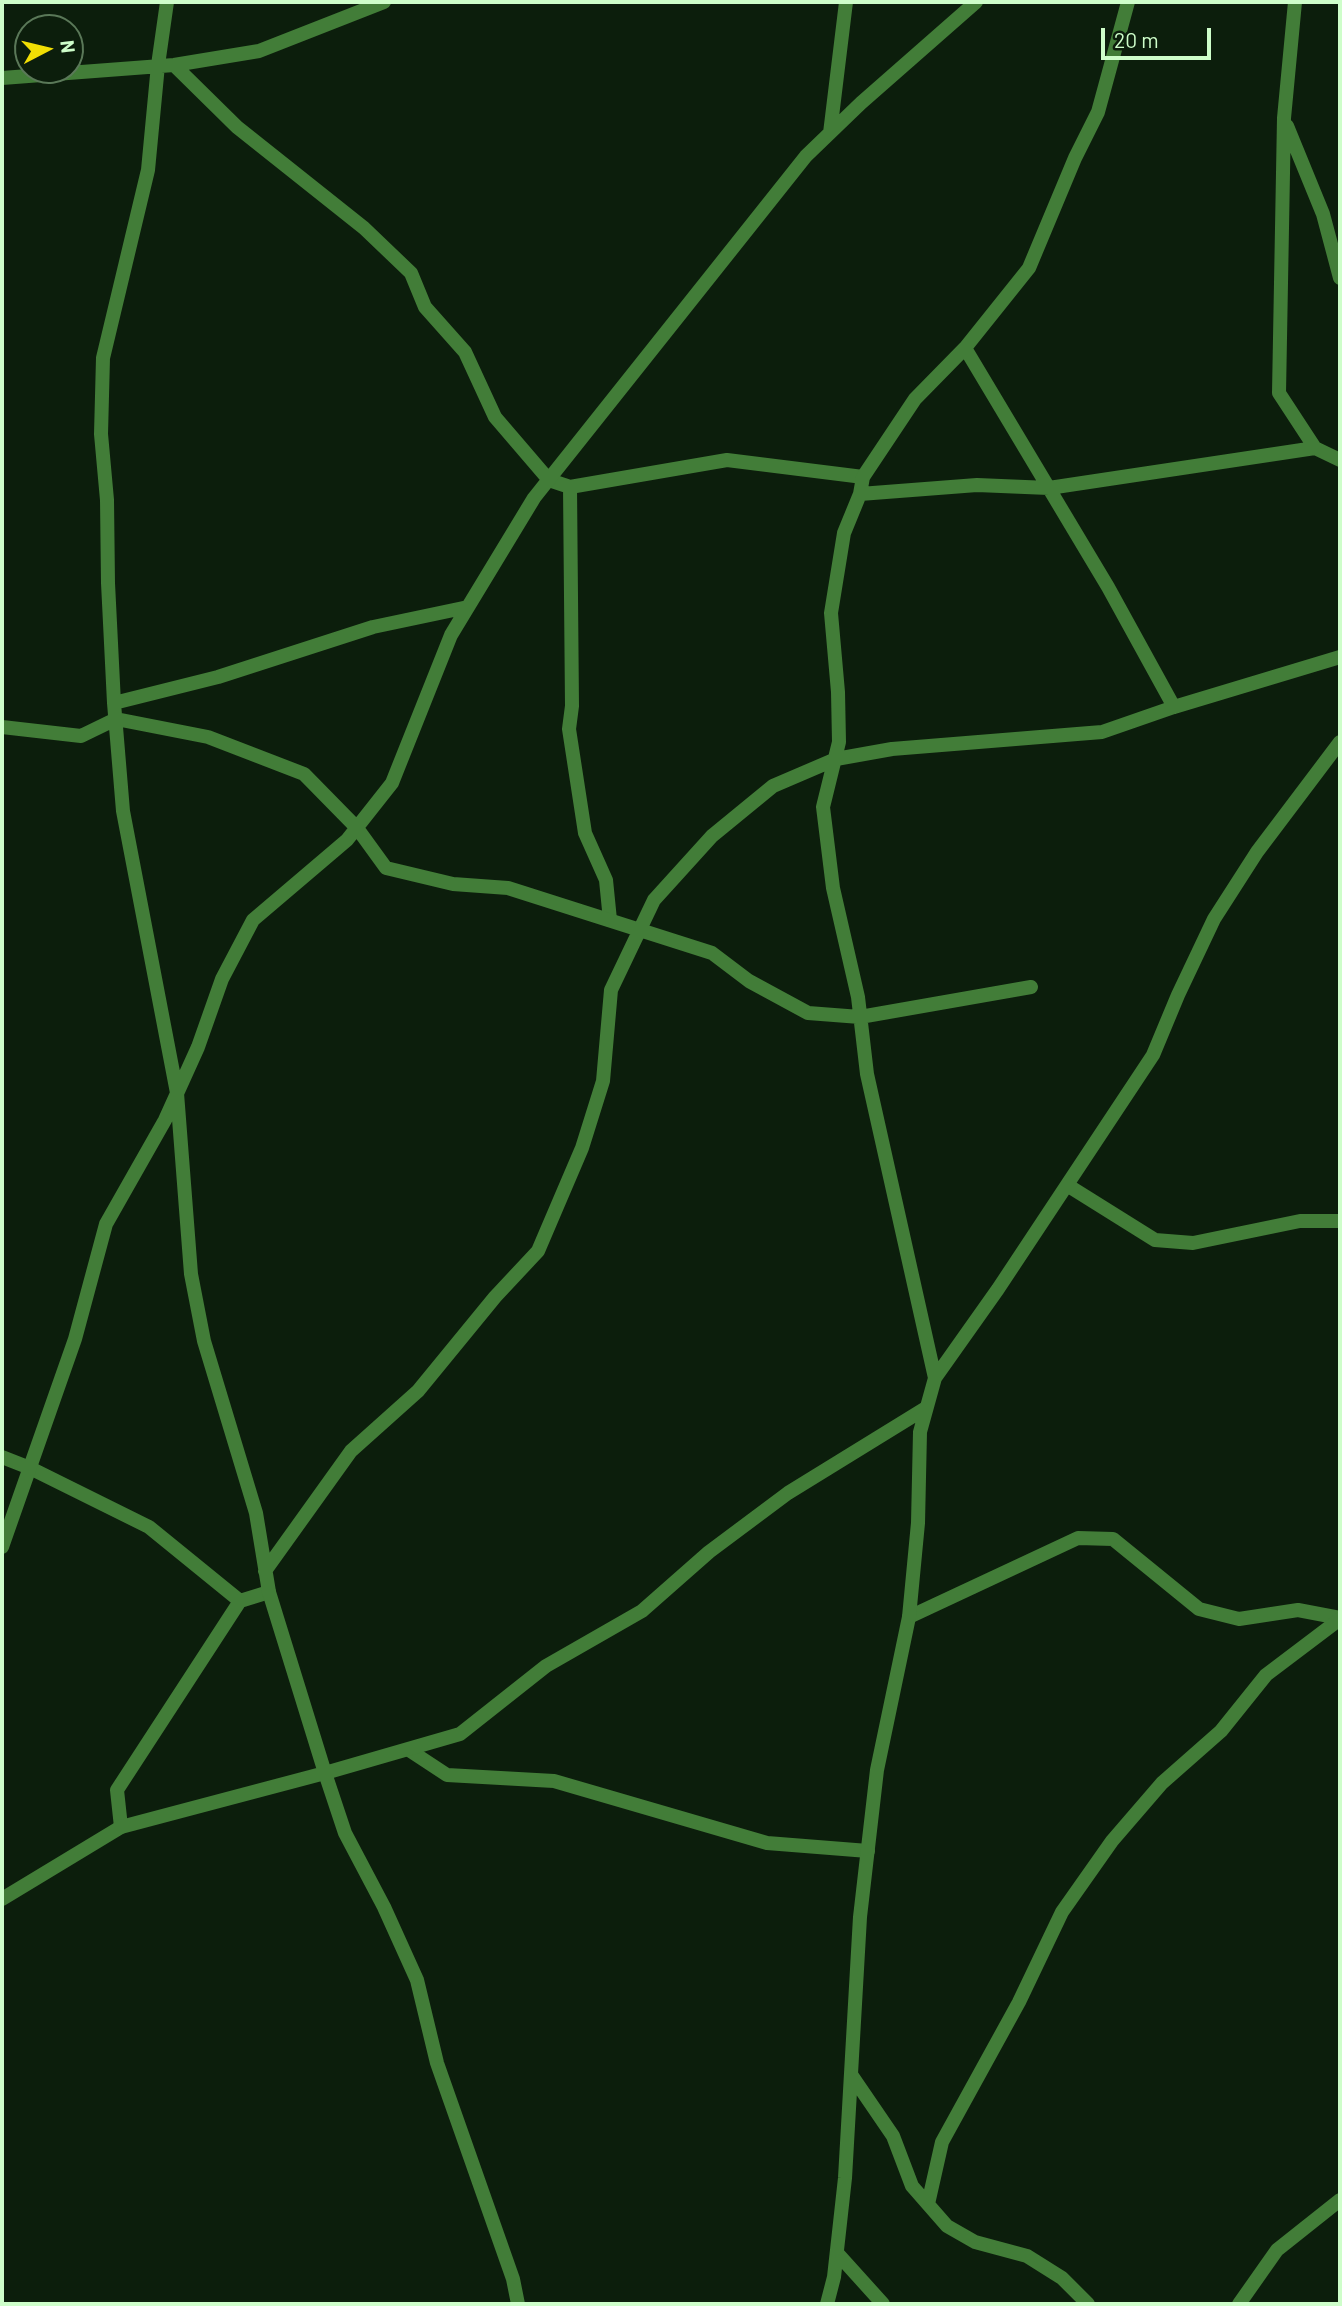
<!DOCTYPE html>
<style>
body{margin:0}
#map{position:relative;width:1342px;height:2306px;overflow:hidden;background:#0c1e0c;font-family:Barlow,sans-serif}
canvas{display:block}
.frame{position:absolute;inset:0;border:4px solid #cefeca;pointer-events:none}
.north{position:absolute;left:14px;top:14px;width:70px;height:70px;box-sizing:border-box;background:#0c1e0c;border:2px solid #5a7858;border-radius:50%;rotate:83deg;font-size:19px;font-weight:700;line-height:28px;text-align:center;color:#cefeca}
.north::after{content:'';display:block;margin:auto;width:24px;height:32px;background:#f1de04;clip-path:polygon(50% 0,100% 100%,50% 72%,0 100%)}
.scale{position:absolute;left:1101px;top:28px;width:110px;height:32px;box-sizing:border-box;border:4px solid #cefeca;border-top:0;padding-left:9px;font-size:21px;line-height:24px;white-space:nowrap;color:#cefeca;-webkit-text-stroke:5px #0c1e0c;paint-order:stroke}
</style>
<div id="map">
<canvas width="1342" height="2306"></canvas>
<div class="frame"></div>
<div class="north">N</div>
<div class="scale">20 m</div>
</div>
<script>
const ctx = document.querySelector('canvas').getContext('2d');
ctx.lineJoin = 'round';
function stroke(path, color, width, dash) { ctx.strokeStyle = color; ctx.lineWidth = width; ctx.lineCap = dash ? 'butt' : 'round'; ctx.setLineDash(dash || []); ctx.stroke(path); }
stroke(new Path2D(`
 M 549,480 L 570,487 L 727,460 L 863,477
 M 570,487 L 572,706 L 569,729 L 585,833 L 606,880 L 610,920
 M 30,1468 L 149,1527 L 240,1601 L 269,1592
 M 909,1617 L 1078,1538 L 1113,1539 L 1199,1609 L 1239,1619 L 1298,1610 L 1340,1618
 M 409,1750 L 447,1775 L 554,1781 L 767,1843 L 868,1851
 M 121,1827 L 117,1790 L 240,1601`), '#427d38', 14);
stroke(new Path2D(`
 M 167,2 L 158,65 L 148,170 L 103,358 L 101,434 L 107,500 L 108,583 L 114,703 L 123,811 L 177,1093 L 191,1274 L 204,1341 L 256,1513 L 269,1592 L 325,1773 L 345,1833 L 384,1907 L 417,1980 L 437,2063 L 513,2279 L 518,2304
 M 1295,2 L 1284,118 L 1279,393 L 1315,448 L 1340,460
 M 174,65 L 237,127 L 364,228 L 411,273 L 425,307 L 465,352 L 495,417 L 549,480
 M 2,78 L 174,65 L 259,51 L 384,2
 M 1287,126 L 1323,214 L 1340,278
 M 830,133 L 846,2
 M 965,348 L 1108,587 L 1174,707
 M 860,494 L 977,485 L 1049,488 L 1315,448
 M 114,703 L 218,677 L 373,627 L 468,607
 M 2,727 L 81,736 L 116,719 L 208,737 L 304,774 L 357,828 L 386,868 L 453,884 L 508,888 L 712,953 L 749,981 L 808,1013 L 860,1017 L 1031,987
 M 1067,1185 L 1155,1240 L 1193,1243 L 1300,1221 L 1340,1221
 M 935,1378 L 867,1074 L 858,997 L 833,888 L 823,807 L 839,742 L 838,692 L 831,613 L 844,533 L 860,494 L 863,477 L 915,399 L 965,348 L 1029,268 L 1075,158 L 1098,112 L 1128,2
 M 2,1457 L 30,1468
 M 2,1547 L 75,1339 L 106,1224 L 165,1120 L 198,1047 L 222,979 L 253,920 L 347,840 L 392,783 L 451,635 L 534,498 L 806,156 L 861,103 L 976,2
 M 265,1571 L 351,1451 L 418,1391 L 495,1297 L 538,1251 L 582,1148 L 603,1081 L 611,990 L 654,900 L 712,836 L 773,786 L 836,759 L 892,749 L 1102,732 L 1174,707 L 1340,657
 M 2,1899 L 121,1827 L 325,1773 L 460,1734 L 546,1666 L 642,1611 L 709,1552 L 788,1493 L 926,1408
 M 852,2076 L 893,2136 L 912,2186 L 947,2226 L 975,2242 L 1027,2256 L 1062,2278 L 1088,2304
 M 928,2204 L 942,2142 L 1019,2002 L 1062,1912 L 1112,1841 L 1162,1783 L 1221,1731 L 1266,1675 L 1340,1619
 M 837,2253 L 883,2304
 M 827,2304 L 834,2277 L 845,2178 L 860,1917 L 877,1770 L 909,1617 L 918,1523 L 920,1432 L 935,1378 L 998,1289 L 1153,1055 L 1178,995 L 1214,919 L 1257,852 L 1340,742
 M 1239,2304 L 1277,2250 L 1340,2200`), '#427d38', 14);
</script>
